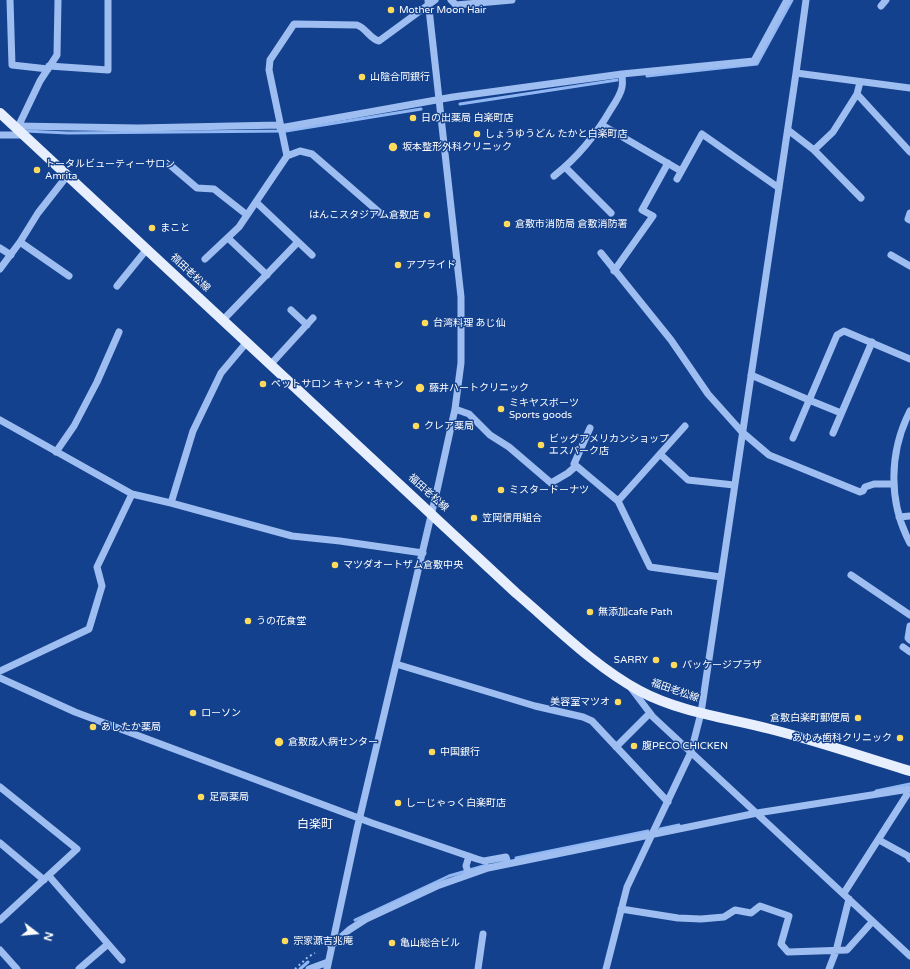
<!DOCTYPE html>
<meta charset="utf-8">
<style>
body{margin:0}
#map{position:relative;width:910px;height:969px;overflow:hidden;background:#14418d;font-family:"Varela Round",sans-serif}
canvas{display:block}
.north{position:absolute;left:16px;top:913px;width:40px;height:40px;-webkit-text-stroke:3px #14418d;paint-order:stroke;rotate:106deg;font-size:11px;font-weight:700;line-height:16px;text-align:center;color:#fff}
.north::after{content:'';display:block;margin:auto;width:14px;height:18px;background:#fff;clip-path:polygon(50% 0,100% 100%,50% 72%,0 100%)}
</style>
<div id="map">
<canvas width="910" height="969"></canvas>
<div class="north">N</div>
</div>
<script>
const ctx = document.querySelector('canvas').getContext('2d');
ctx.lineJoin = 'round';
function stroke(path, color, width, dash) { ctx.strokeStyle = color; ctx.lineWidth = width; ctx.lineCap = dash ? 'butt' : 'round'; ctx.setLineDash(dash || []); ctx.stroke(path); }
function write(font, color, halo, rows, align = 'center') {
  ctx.font = font + ' "Varela Round","Noto Sans JP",sans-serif'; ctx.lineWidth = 3; ctx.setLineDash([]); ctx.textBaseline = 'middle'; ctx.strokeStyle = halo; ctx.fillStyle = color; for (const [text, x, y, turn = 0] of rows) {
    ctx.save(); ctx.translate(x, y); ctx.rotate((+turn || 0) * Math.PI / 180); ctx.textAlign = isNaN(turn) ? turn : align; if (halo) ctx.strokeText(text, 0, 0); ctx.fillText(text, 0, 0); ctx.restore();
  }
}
stroke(new Path2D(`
 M 647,76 L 757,64 L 792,0
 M 460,104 L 617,80
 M 25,131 L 68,133 L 286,131 L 421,109
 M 876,791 L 910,784
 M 660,829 L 679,825
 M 516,858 L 648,831
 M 355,920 L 449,876 L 487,865
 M 300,969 L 308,962`), '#90b7f3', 3);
stroke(new Path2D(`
 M 295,969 L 308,957 L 315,953`), '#9ebdf0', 2, [2, 3]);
stroke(new Path2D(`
 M 10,0 L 12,65 L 48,69
 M 451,0 L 456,5 L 512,0
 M 881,6 L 886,0
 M 49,66 L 108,70 L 108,0
 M 796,73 L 910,88
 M 857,94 L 910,152
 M 602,125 L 681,171
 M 15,126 L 138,128 L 280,125
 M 18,127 L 40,81 L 57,55 L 58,0
 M 280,128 L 453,97 L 622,74 L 754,61 L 787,0
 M 788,130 L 814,150 L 861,198
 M 0,135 L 22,135
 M 814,150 L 833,132 L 857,94 L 860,82
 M 287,156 L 300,151 L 312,154 L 380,213
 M 170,165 L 197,188 L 214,189 L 247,215
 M 565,167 L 611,213
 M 554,176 C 578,157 596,135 611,109 C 615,103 621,94 622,87 C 623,83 622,78 622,74
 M 677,179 L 702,134 L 779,188
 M 256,202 L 312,255
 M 910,213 L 908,219 L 910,220
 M 228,238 L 267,275
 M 20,242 L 69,276
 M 0,248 L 11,255
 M 601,253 L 671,340 L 708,394 L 742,432 L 769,455 L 860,492 L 863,491 L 865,487 L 874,484 L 894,484
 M 891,255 L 910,266
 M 205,259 L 239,227 L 287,156 L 269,70 L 270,60 L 294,24 L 357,25 C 366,28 370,39 379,41 L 435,0
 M 0,269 L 20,242 L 38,213 L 67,176
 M 614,271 L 653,216 L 642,210 L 668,163
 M 117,286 L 147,249
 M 291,310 L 307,325
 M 223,320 L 298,242
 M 271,364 L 313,318
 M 751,375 L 809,400 L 841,413
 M 455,409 L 469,414 L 490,435 L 509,447 L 551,483 L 568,473 L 576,466
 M 910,411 C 889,452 888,502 910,543
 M 0,420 L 132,494 L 171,503 L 292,536 L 340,541 L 423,553
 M 590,428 L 574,464 L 618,501 L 650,567 L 721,577
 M 833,433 L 872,342
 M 793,438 L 837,335 L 844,331 L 910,359
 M 56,452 L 74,426 L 97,382 L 119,332
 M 660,454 L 688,480 L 734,485
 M 618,501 L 685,426
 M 171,503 L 193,431 L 221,373 L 247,342
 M 899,517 L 910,516
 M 851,575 L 910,615
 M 910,626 L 908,638 L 910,640
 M 903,647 L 910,652
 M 396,664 L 535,706 L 583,717 L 592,721 L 668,802
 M 0,671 L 89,629 L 102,586 L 97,567 L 132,494
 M 0,678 L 75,712 L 372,823 L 477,859 L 484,861 L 506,857 L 508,864
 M 631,688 L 653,717 L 910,956
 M 616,747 L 650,713
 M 0,787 L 77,849 L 0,920
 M 879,840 L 908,856 L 910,859
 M 0,843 L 44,880
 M 469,874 L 466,866 L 469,856
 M 49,876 L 122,960
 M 844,893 L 910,790
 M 621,909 L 678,918 L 701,919 L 724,917 L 735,910 L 751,913 L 760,906 L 789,916 L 781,944 L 788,952 L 847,950 L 872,922
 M 331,946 L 349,930 L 366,919 L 437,886 L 488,868 L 757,813 L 910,789
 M 0,950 L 17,969
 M 79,969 L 108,944
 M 309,969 L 328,962
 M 327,969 L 357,829 L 438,486 L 455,409 L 461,363 L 461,297 L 428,0
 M 478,969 L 483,934
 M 606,969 L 627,887 L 691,752 L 701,713 L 796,73 L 806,0
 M 829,969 L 836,951 L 849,899`), '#9ebdf0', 7);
stroke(new Path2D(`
 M 0,113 L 516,593 C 556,627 594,666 640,691 C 679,712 728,718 770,729 C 817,741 864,757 910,771`), '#e7efff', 10);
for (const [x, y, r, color] of [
 [391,10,4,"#ffdb5d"],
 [362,77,4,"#ffdb5d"],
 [413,118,4,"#ffdb5d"],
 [477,134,4,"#ffdb5d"],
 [393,147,5,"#ffdb5d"],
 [37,170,4,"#ffdb5d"],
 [427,215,4,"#ffdb5d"],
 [507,224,4,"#ffdb5d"],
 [152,228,4,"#ffdb5d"],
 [398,265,4,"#ffdb5d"],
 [425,323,4,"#ffdb5d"],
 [263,384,4,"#ffdb5d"],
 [420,388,5,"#ffdb5d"],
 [501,409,4,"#ffdb5d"],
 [416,426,4,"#ffdb5d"],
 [541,445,4,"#ffdb5d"],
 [501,490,4,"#ffdb5d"],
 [474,518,4,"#ffdb5d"],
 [335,565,4,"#ffdb5d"],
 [590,612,4,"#ffdb5d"],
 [248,621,4,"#ffdb5d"],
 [656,660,4,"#ffdb5d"],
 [674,665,4,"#ffdb5d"],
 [618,702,4,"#ffdb5d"],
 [193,713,4,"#ffdb5d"],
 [858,718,4,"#ffdb5d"],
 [93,727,4,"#ffdb5d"],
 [900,738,4,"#ffdb5d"],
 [279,742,5,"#ffdb5d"],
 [634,746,4,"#ffdb5d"],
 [432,752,4,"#ffdb5d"],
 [201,797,4,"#ffdb5d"],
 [398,803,4,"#ffdb5d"],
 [285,941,4,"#ffdb5d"],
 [392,943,4,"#ffdb5d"]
]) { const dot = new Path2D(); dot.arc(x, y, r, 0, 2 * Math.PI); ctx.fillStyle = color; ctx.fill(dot); stroke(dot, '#14418d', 1.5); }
write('10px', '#fff', '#14418d', [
 ["Mother Moon Hair",399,10],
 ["山陰合同銀行",370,77],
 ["日の出薬局 白楽町店",421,118],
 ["しょうゆうどん たかと白楽町店",485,134],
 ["坂本整形外科クリニック",402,147],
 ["トータルビューティーサロン",45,164],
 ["Amrita",45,176],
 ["はんこスタジアム倉敷店",419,215,"right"],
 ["倉敷市消防局 倉敷消防署",515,224],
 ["まこと",160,228],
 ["アプライド",406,265],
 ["台湾料理 あじ仙",433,323],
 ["ペットサロン キャン・キャン",271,384],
 ["藤井ハートクリニック",429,388],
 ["ミキヤスポーツ",509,403],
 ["Sports goods",509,415],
 ["クレア薬局",424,426],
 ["ビッグアメリカンショップ",549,439],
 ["エスパーク店",549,451],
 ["ミスタードーナツ",509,490],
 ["笠岡信用組合",482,518],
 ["マツダオートザム倉敷中央",343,565],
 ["無添加cafe Path",598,612],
 ["うの花食堂",256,621],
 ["SARRY",648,660,"right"],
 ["パッケージプラザ",682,665],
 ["美容室マツオ",610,702,"right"],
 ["ローソン",201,713],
 ["倉敷白楽町郵便局",850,718,"right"],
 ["あしたか薬局",101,727],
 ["あゆみ歯科クリニック",892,738,"right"],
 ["倉敷成人病センター",288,742],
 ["腹PECO CHICKEN",642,746],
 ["中国銀行",440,752],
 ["足高薬局",209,797],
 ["しーじゃっく白楽町店",406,803],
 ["宗家源吉兆庵",293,941],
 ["亀山総合ビル",400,943]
], 'left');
write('10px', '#fff', '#14418d', [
 ["福田老松線",190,273,43],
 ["福田老松線",428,493,42],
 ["福田老松線",675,691,19]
]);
write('12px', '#fff', '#14418d', [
 ["白楽町",315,825]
]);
</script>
